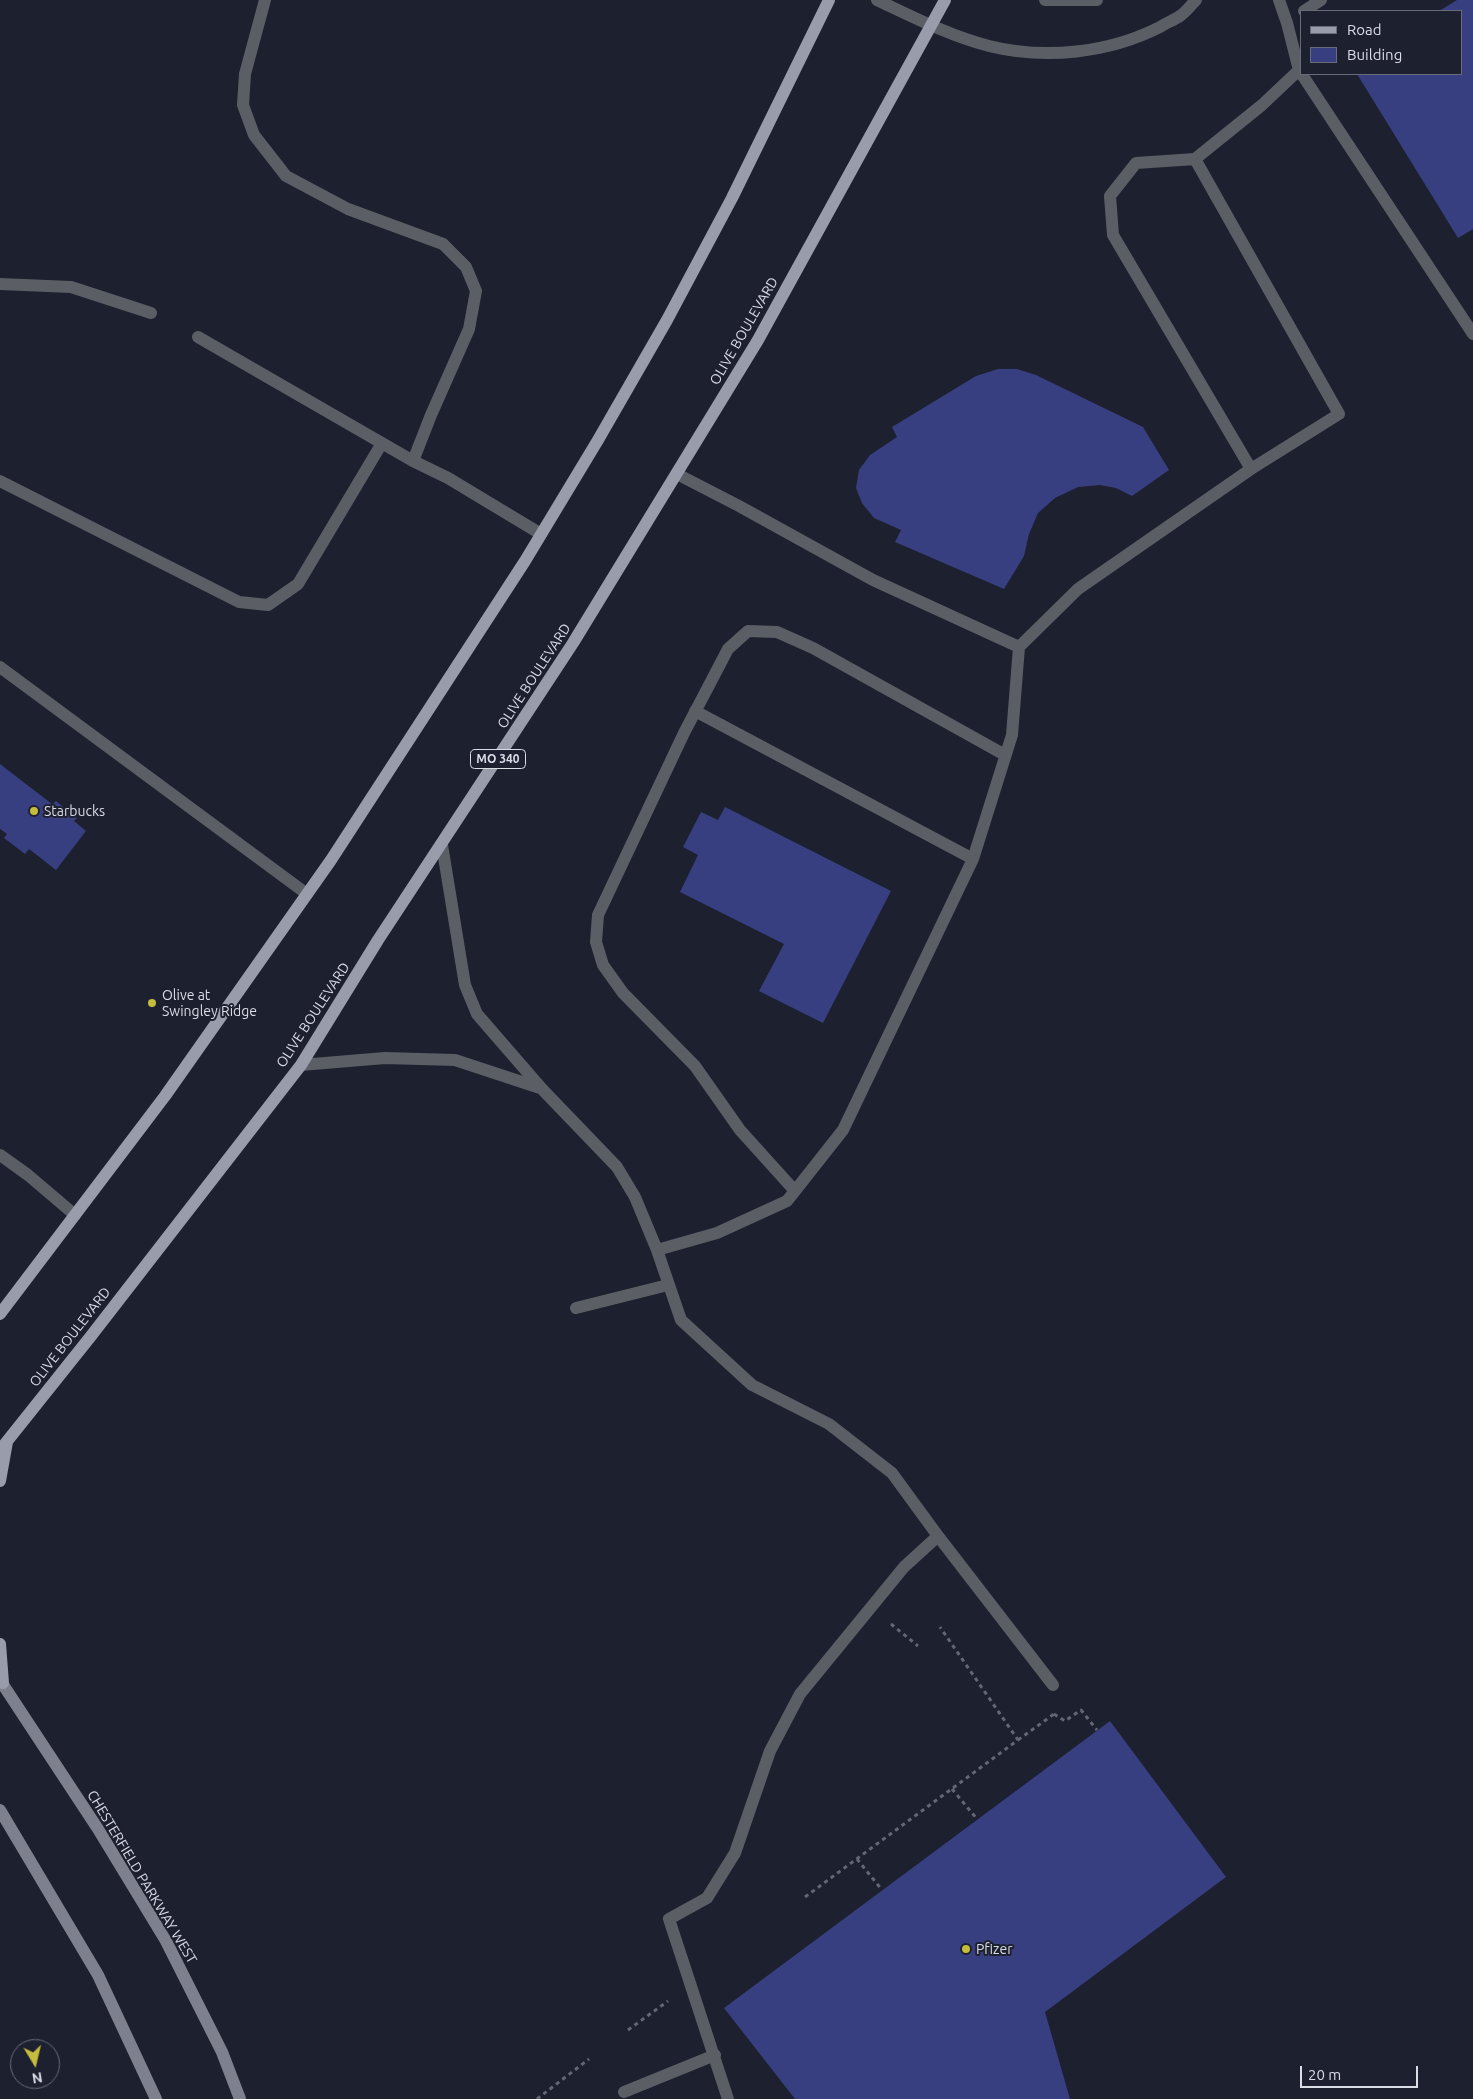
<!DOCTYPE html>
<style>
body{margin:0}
#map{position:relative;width:1473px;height:2099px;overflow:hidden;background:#1d202e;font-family:Ubuntu,sans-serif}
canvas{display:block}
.legend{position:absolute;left:1300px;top:10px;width:162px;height:65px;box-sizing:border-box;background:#1d202e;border:1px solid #696b78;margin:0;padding:6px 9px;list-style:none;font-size:15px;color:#dadce6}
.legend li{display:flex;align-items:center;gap:10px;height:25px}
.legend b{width:25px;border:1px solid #696b78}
.north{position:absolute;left:10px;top:2039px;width:50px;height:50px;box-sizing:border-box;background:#1d202e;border:1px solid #696b78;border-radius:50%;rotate:171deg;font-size:14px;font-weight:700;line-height:20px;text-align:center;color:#dadce6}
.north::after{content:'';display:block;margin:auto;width:18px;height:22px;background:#c5bc3d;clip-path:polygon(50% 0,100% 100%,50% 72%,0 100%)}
.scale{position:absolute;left:1300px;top:2066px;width:118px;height:22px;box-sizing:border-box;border:2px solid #dadce6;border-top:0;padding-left:6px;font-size:15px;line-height:18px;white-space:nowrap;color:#dadce6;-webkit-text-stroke:4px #1d202e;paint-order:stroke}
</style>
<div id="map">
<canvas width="1473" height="2099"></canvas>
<ul class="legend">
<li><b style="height:6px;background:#989cab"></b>Road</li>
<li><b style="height:14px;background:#373f80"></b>Building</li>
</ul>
<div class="north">N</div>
<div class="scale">20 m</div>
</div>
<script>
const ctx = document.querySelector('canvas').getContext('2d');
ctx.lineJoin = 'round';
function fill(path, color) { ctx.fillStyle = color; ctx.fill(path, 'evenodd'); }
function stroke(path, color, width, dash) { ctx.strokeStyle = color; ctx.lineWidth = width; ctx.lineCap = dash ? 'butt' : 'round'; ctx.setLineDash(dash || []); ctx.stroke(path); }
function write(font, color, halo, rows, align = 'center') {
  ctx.font = font + ' Ubuntu,sans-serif'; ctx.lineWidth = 4; ctx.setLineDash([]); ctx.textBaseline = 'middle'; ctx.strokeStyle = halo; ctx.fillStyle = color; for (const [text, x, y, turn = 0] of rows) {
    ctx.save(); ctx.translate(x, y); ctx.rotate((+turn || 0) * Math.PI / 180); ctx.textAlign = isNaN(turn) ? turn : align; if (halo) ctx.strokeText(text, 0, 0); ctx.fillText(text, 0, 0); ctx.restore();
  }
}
fill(new Path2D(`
 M 1457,0 L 1473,0 L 1473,229 L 1458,238 L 1357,74 L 1462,74 L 1462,11 L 1439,11 Z
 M 998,369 L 1017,369 L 1036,375 L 1143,427 L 1169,470 L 1132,496 L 1116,488 L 1100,485 L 1078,487 L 1055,498 L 1038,513 L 1029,534 L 1024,556 L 1004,589 L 895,542 L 901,530 L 874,518 L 862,503 L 856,488 L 859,470 L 870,455 L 897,437 L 892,427 L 976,376 Z
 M 0,764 L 52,804 L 56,801 L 77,818 L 74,821 L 86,831 L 56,870 L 29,849 L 25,854 L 4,838 L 7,834 L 0,829 Z
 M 725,807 L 891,891 L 823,1023 L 759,991 L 784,944 L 680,892 L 698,855 L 683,847 L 701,812 L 718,820 Z
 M 1110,1721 L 1226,1877 L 1045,2012 L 1070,2099 L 795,2099 L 724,2008 Z`), '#373f80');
stroke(new Path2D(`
 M 891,1624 L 918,1646
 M 1054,1714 L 1065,1721 L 1081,1710 L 1097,1730
 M 1018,1740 L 1054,1714 L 1054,1711
 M 952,1789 L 977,1819
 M 857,1859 L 882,1890
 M 805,1897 L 1018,1740 L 940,1627
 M 628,2030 L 668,2001
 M 537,2099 L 589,2059`), '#646773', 3, [4, 4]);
stroke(new Path2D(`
 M 265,0 L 245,74 L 243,105 L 254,135 L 286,176 L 348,209 L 443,244 L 466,267 L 476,291 L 469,329 L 431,415 L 413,461 L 448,478 L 541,534
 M 1279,0 L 1287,23 L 1299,70 L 1473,334
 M 1304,11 L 1321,0
 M 1195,159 L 1339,414 L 1251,469
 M 0,284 L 71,287 L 151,313
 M 198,337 L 413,461
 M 677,474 L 739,506 L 873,580 L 1019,647 L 1078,589 L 1251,469 L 1113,235 L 1110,196 L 1136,163 L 1195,159 L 1262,105 L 1299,70
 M 0,481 L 239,602 L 268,605 L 298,584 L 382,443
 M 0,667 L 307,894
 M 695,711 L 973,859
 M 442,845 L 465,985 L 477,1014 L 542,1089 L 617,1167 L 635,1197 L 657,1250 L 717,1233 L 787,1201 L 843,1130 L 973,859 L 1012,735 L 1019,647
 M 301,1065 L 385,1058 L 455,1060 L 540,1088
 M 0,1155 L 28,1175 L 75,1215
 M 795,1191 L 740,1130 L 695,1066 L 623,993 L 603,965 L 596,942 L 598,915 L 684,733 L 728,649 L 748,631 L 777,632 L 813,648 L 1005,755
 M 657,1250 L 681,1320 L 752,1385 L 829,1424 L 892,1473 L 938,1536 L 904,1567 L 800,1694 L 770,1751 L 735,1853 L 707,1898 L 669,1919 L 728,2099
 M 576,1308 L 668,1285
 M 938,1536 L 1053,1685
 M 624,2092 L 715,2055`), '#5c5e66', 12);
stroke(new Path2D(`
 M 877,0 C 913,17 950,36 989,46 C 1045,60 1109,53 1160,27 C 1166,23 1174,20 1180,16 C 1186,12 1191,5 1196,0
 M 1045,0 L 1097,0`), '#5c5e66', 12);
stroke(new Path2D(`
 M 0,1680 L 98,1829 L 166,1941 L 222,2052 L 240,2099
 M 0,1810 L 98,1975 L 156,2099`), '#7e818d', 12);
stroke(new Path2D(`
 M 0,1314 L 165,1096 L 331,860 L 525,561 L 598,440 L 667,320 L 732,198 L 829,0
 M 0,1450 L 91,1336 L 301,1065 L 378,940 L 573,643 L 758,340 L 945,0
 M 0,1481 L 7,1442
 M 0,1644 L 3,1683`), '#989cab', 12);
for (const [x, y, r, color] of [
 [34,811,5,"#c5bc3d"],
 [152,1003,5,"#c5bc3d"],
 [966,1949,5,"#c5bc3d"]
]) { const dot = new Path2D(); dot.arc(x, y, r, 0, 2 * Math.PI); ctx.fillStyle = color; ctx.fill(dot); stroke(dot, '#1d202e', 2); }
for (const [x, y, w] of [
 [498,759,55]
]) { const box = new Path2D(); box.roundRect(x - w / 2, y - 9.5, w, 19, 4); ctx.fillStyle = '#1d202e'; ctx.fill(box); stroke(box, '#dadce6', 1); }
write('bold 12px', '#dadce6', null, [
 ["MO 340",498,759]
]);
write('14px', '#dadce6', '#1d202e', [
 ["OLIVE BOULEVARD",744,331,-60],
 ["OLIVE BOULEVARD",534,676,-57],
 ["OLIVE BOULEVARD",313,1015,-57],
 ["OLIVE BOULEVARD",70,1337,-52],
 ["CHESTERFIELD PARKWAY WEST",142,1877,59]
]);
write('14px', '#dadce6', '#1d202e', [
 ["Starbucks",44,811],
 ["Olive at",162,995],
 ["Swingley Ridge",162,1011],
 ["Pfizer",976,1949]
], 'left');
</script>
